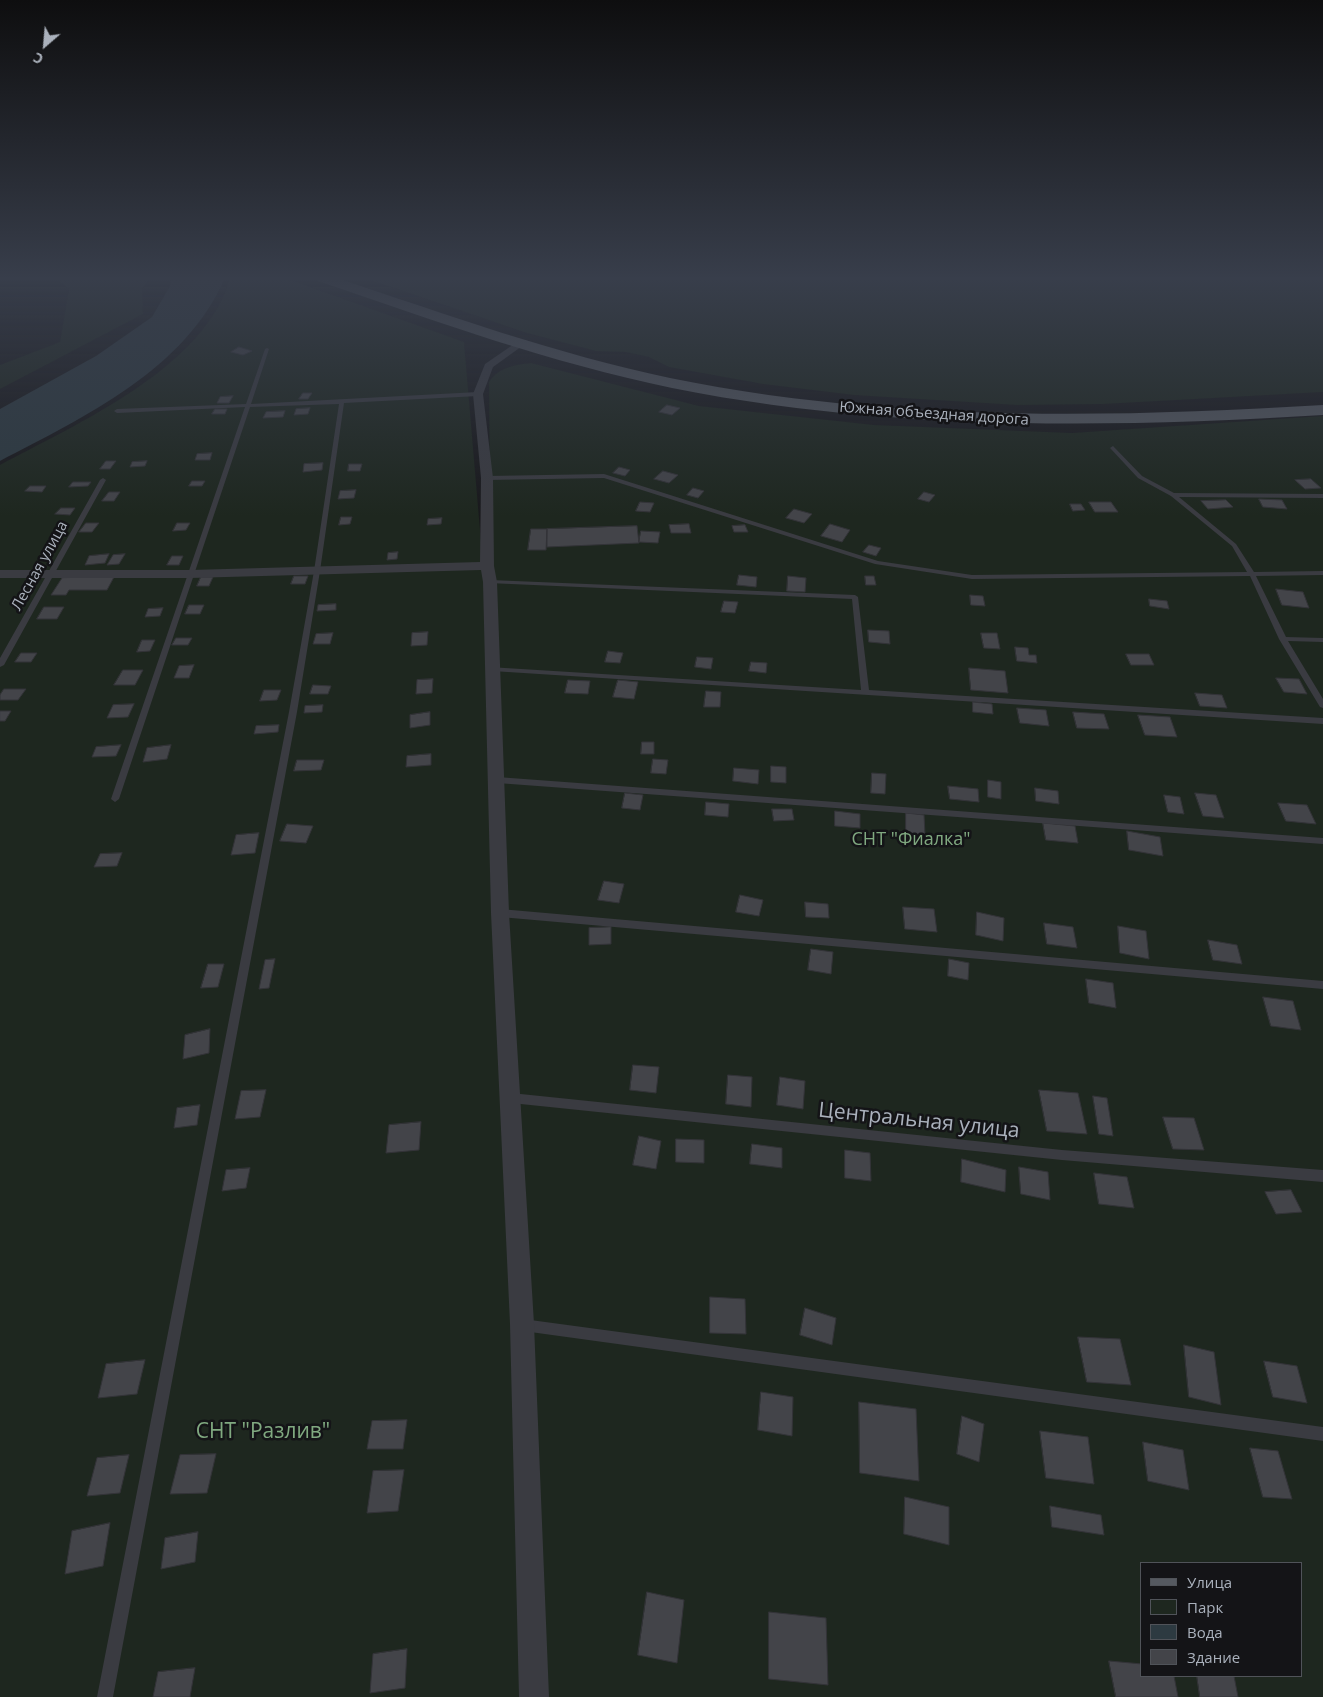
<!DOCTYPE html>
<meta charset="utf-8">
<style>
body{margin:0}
#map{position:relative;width:1323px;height:1697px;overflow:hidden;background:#19191c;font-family:"Open Sans",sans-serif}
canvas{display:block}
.legend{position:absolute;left:1140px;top:1562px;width:162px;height:115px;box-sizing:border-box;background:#141417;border:1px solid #505359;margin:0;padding:6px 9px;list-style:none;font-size:15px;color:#aab1bc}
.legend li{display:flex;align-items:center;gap:10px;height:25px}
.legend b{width:25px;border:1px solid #505359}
.north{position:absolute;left:20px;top:20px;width:50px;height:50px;-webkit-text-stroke:4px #141417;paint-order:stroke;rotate:207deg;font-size:14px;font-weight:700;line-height:20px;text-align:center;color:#aab1bc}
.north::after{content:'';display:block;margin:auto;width:18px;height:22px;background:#aab1bc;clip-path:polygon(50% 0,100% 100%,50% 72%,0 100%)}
</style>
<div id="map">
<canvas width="1323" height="1697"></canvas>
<ul class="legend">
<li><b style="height:6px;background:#555960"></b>Улица</li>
<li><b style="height:14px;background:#1e271f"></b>Парк</li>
<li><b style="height:14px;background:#2d3a41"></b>Вода</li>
<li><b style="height:14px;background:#434449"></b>Здание</li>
</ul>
<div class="north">С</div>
</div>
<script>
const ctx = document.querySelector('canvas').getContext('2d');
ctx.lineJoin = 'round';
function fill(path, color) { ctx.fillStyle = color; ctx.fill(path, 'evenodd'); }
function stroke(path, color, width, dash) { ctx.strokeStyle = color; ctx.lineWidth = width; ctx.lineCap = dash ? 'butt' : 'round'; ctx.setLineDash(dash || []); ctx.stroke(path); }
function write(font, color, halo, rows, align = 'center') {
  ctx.font = font + ' "Open Sans",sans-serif'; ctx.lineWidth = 5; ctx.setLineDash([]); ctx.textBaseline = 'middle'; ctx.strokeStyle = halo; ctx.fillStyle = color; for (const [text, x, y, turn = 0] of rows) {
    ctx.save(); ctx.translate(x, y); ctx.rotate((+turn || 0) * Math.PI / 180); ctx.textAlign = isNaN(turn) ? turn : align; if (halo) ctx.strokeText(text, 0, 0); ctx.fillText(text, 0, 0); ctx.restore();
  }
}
fill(new Path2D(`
 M 56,278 L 150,278 L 142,289 L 143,314 L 0,389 L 0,365 L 60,342 L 69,289 Z
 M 230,278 L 285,278 L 464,342 L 491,659 L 489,382 C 499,367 514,365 531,363 L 699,406 L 874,425 L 1072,433 L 1323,416 L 1323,1697 L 0,1697 L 0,465 C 76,424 205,368 230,278 ZM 1142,1563 L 1302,1563 L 1302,1676 L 1142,1676 Z
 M 365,278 L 1323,278 L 1323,392 L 1103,404 L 1017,405 L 854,395 L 763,384 L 669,367 L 649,357 L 626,352 L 596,351 L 527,333 Z`), '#1e271f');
fill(new Path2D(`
 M 171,278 L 225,278 C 185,370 84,417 0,461 L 0,409 L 96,356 L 152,317 L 170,286 Z`), '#2d3a41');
const building = new Path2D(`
 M 239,347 L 252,351 L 243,355 L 231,352 Z
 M 303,393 L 312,393 L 308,399 L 299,399 Z
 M 233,396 L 229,403 L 217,403 L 220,397 Z
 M 667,405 L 680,408 L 672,415 L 659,412 Z
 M 310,408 L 308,414 L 294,415 L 296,409 Z
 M 215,409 L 227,409 L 225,414 L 212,414 Z
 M 285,411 L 283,417 L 263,418 L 266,412 Z
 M 212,453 L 210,460 L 195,460 L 197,454 Z
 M 106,461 L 116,461 L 110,469 L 100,469 Z
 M 147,461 L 145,466 L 130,467 L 132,462 Z
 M 323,463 L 322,470 L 303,472 L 304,464 Z
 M 349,464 L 362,464 L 360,471 L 348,471 Z
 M 619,467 L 630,470 L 625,476 L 613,473 Z
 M 663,471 L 678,475 L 669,483 L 654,479 Z
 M 1311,479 L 1321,488 L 1305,489 L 1295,480 Z
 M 192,481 L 205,481 L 202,486 L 189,486 Z
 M 73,482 L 91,482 L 88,486 L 69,487 Z
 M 30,486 L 46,486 L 42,492 L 25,491 Z
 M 693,488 L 704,491 L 698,498 L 687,495 Z
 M 356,490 L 354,498 L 338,499 L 340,491 Z
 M 109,492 L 120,492 L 114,501 L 102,501 Z
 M 924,492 L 935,495 L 929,502 L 918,499 Z
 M 1259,499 L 1282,500 L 1287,509 L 1263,507 Z
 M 1226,500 L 1233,507 L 1208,509 L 1201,501 Z
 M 640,502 L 654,503 L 650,512 L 636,511 Z
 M 1089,502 L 1111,502 L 1118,512 L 1095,512 Z
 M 1070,504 L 1081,504 L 1085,510 L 1073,511 Z
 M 61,508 L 75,508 L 70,515 L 55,514 Z
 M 794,509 L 812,514 L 804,523 L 786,518 Z
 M 341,517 L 352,517 L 350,524 L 339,525 Z
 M 442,518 L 441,524 L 427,525 L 428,519 Z
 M 86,523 L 99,523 L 92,532 L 79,532 Z
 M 177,523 L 190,523 L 186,530 L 173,531 Z
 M 689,524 L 691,533 L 671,533 L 669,525 Z
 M 830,524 L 850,530 L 842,542 L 821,536 Z
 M 745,525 L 748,532 L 734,532 L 732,526 Z
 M 637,526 L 639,543 L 547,547 L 547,529 Z
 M 531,529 L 547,529 L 546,550 L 528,550 Z
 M 641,531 L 660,532 L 658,543 L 639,542 Z
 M 869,545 L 881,548 L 876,556 L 863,552 Z
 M 398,552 L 397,559 L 387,560 L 388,553 Z
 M 109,554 L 105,563 L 85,565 L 89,556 Z
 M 125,554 L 119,564 L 107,565 L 113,555 Z
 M 172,556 L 183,556 L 179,565 L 167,565 Z
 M 739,575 L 757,577 L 756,587 L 737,585 Z
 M 294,576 L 308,576 L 305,584 L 291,584 Z
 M 788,576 L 806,578 L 805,592 L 787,591 Z
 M 865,576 L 874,576 L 876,585 L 866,585 Z
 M 114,577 L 107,590 L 69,590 L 66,595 L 51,595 L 62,578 Z
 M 201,577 L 213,577 L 209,586 L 197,586 Z
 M 1276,589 L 1303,592 L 1309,608 L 1282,605 Z
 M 970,595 L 983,596 L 985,606 L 971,605 Z
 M 1149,599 L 1167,601 L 1169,609 L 1150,606 Z
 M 724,601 L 738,602 L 735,613 L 721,612 Z
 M 336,604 L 336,610 L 317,611 L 318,605 Z
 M 189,605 L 204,605 L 200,614 L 185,614 Z
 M 44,607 L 64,607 L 57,619 L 37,619 Z
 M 163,608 L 160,616 L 145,617 L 148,609 Z
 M 868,630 L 889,631 L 890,644 L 869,642 Z
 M 428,632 L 427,645 L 411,646 L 412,633 Z
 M 333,633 L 330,644 L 313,644 L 316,634 Z
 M 981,633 L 997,633 L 1000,649 L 984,648 Z
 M 176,638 L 192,638 L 188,645 L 172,645 Z
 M 142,640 L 155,640 L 150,651 L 137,652 Z
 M 1015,647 L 1028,648 L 1029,655 L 1036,655 L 1037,663 L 1017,661 Z
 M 608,651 L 623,653 L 620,663 L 605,662 Z
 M 21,653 L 37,653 L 31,662 L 15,662 Z
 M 1126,654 L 1149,654 L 1154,665 L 1131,665 Z
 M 697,657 L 713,658 L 711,669 L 695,667 Z
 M 751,662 L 767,663 L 766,673 L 749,671 Z
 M 194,665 L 189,678 L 174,678 L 179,666 Z
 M 969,668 L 1005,671 L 1008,693 L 971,690 Z
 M 123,670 L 143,670 L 135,685 L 114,685 Z
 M 1276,678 L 1299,679 L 1307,694 L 1284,692 Z
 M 433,679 L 432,693 L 416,694 L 417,680 Z
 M 568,680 L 590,681 L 588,694 L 565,693 Z
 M 618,680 L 638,682 L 634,699 L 613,697 Z
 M 313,685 L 331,686 L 328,694 L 310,694 Z
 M 4,689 L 26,689 L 18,700 L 0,700 L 0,695 Z
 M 264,690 L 281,690 L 277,700 L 260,701 Z
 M 706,691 L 721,692 L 720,707 L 704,707 Z
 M 1195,693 L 1222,695 L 1227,708 L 1200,706 Z
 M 973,702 L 992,704 L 993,714 L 973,712 Z
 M 134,704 L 128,717 L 107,718 L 113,705 Z
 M 323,705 L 322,712 L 304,713 L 305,706 Z
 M 1017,708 L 1046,710 L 1049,726 L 1020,723 Z
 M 0,711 L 11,711 L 5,721 L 0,721 Z
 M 430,712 L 430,725 L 410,728 L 410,715 Z
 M 1073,712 L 1104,714 L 1109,729 L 1077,728 Z
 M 1138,715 L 1170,717 L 1177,737 L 1145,735 Z
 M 279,725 L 278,732 L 254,734 L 256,726 Z
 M 642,742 L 654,742 L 654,754 L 641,754 Z
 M 121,745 L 116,756 L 92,757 L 96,747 Z
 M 171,745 L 167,759 L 143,762 L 147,748 Z
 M 431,754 L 431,765 L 406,767 L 407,756 Z
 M 653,759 L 668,760 L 666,774 L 651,773 Z
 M 297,760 L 324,760 L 321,770 L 294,771 Z
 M 771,766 L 786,767 L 786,783 L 771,782 Z
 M 734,768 L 759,770 L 758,784 L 733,781 Z
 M 872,773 L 886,774 L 885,794 L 871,793 Z
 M 988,780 L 1001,782 L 1001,799 L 988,797 Z
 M 948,786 L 978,789 L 979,802 L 950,799 Z
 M 1035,788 L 1058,791 L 1059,804 L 1036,801 Z
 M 625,793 L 643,795 L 640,810 L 622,808 Z
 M 1195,793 L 1216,795 L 1224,818 L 1203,816 Z
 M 1164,795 L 1180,797 L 1184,814 L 1168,812 Z
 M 706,802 L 729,804 L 728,817 L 705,815 Z
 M 1278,803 L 1307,805 L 1316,824 L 1286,821 Z
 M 772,809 L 792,809 L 794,820 L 774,821 Z
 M 835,811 L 860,814 L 860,828 L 835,826 Z
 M 906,813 L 924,815 L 925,835 L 906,833 Z
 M 1043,823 L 1075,826 L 1078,843 L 1046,840 Z
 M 287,824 L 313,826 L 306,843 L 280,841 Z
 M 1127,831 L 1160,837 L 1163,856 L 1129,850 Z
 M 259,833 L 255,853 L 231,855 L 236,835 Z
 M 122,853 L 117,866 L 94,867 L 100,854 Z
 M 604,881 L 624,884 L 619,903 L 598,900 Z
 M 740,895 L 763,900 L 759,916 L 736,912 Z
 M 805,902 L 828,904 L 829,918 L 806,917 Z
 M 903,907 L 934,909 L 937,932 L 905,929 Z
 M 977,912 L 1004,918 L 1003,941 L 976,935 Z
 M 1044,923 L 1073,927 L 1077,948 L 1047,944 Z
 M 1118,926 L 1146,931 L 1149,959 L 1120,953 Z
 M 611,927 L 611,944 L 589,945 L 589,928 Z
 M 1208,940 L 1237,945 L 1242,964 L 1213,960 Z
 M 811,949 L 833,952 L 831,974 L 808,970 Z
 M 275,959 L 269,988 L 259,989 L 265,960 Z
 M 949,959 L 969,963 L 968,980 L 948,976 Z
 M 208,964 L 224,964 L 218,987 L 201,988 Z
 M 1086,979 L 1113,983 L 1116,1008 L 1089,1003 Z
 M 1263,997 L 1293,1001 L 1301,1030 L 1271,1026 Z
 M 210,1029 L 209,1053 L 183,1059 L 185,1035 Z
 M 633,1065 L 659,1067 L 656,1093 L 630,1090 Z
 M 728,1075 L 752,1077 L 751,1107 L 726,1104 Z
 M 780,1077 L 805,1081 L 803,1109 L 777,1105 Z
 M 266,1090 L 260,1117 L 235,1119 L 241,1091 Z
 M 1039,1090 L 1078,1093 L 1087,1134 L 1047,1131 Z
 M 1093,1096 L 1107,1098 L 1113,1136 L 1099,1134 Z
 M 200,1105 L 197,1125 L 174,1128 L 177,1108 Z
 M 1163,1117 L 1194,1118 L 1204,1150 L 1173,1149 Z
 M 421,1122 L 419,1150 L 386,1153 L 389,1125 Z
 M 639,1136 L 661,1141 L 656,1169 L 633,1165 Z
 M 676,1139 L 704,1140 L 704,1163 L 676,1162 Z
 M 752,1144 L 782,1148 L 782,1168 L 750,1164 Z
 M 845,1150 L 870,1153 L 871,1181 L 845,1178 Z
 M 962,1159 L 1006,1170 L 1005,1192 L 961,1182 Z
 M 1019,1167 L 1048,1172 L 1050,1200 L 1021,1194 Z
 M 250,1168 L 246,1188 L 222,1191 L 226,1170 Z
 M 1094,1173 L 1127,1177 L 1134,1208 L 1099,1204 Z
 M 1291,1190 L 1302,1212 L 1276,1214 L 1265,1192 Z
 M 710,1297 L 745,1299 L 746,1334 L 710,1333 Z
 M 805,1308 L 836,1318 L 832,1345 L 800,1335 Z
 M 1078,1337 L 1120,1339 L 1131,1385 L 1087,1382 Z
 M 1184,1345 L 1214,1352 L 1221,1405 L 1189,1397 Z
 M 145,1360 L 137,1394 L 98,1398 L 106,1364 Z
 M 1264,1361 L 1297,1366 L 1307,1403 L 1273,1397 Z
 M 761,1392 L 793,1397 L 792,1436 L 758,1430 Z
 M 859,1402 L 916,1409 L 919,1481 L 860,1473 Z
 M 962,1416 L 984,1424 L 979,1462 L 957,1454 Z
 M 407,1420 L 403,1449 L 367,1449 L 372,1421 Z
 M 1040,1431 L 1088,1437 L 1094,1484 L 1046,1478 Z
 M 1143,1442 L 1183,1450 L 1189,1490 L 1148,1481 Z
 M 1250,1448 L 1278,1451 L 1292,1499 L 1263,1497 Z
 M 216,1454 L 207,1493 L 170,1494 L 180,1455 Z
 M 129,1455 L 120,1493 L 87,1496 L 97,1458 Z
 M 404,1470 L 398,1511 L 367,1513 L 373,1471 Z
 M 905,1497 L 949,1507 L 949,1545 L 904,1534 Z
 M 1050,1506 L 1101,1515 L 1104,1535 L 1052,1527 Z
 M 110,1523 L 103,1566 L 65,1574 L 72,1531 Z
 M 198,1532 L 195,1562 L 161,1569 L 165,1538 Z
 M 647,1592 L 684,1600 L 677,1663 L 638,1655 Z
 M 769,1612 L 826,1618 L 828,1685 L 769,1679 Z
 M 407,1649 L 405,1688 L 370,1693 L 373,1654 Z
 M 1109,1661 L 1142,1664 L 1142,1676 L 1174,1676 L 1178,1697 L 1116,1697 Z
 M 195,1668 L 190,1697 L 153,1697 L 158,1672 Z
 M 1197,1676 L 1234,1676 L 1238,1697 L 1200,1697 Z`);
fill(building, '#434449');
stroke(building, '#333338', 1);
fill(new Path2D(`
 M 267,348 L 269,349 L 251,404 L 478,392 L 481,394 L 478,396 L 344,403 L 320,571 L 297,712 L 113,1697 L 97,1697 L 289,712 L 314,571 L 339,404 L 250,407 L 119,799 L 115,802 L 111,799 L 245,407 L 117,413 L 114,411 L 117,409 L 246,404 L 265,349 Z
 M 1113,446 L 1142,476 L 1174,493 L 1323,494 L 1323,498 L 1179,497 L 1236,544 L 1254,572 L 1323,571 L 1323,575 L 1256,576 L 1286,637 L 1323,638 L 1323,642 L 1288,641 L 1323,699 L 1323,708 L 1320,707 L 1279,639 L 1250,576 L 972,579 L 875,564 L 604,478 L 487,480 L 484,478 L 487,476 L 604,474 L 878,561 L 972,575 L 1247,572 L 1232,546 L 1171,496 L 1138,478 L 1111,449 L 1110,448 Z
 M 103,478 L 106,480 L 4,665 L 0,667 L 0,658 L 100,480 Z
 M 490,580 L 855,595 L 858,597 L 869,690 L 1323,718 L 1323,724 L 492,671 L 489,671 L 489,667 L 861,690 L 852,599 L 488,583 L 488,581 Z
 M 497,777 L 1323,838 L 1323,844 L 497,783 L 493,780 Z
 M 500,909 L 1323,981 L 1323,989 L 500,917 L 497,916 L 495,913 L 497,910 Z
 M 511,1093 L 1062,1150 L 1323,1170 L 1323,1182 L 1062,1160 L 511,1103 L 507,1102 L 506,1098 L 507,1094 Z
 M 523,1319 L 1323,1427 L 1323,1441 L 523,1331 L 519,1329 L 517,1325 L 519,1321 Z`), '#3a3b41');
fill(new Path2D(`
 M 517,342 L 525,344 L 493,367 L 483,394 L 493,478 L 494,566 L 497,582 L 509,913 L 534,1324 L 549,1697 L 519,1697 L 510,1324 L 491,913 L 483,582 L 481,570 L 190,578 L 0,578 L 0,570 L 190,570 L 480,562 L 481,478 L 473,394 L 485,364 Z`), '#3a3b41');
fill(new Path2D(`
 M 316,278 L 337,278 C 448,315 556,354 670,378 C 885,422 1106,418 1323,405 L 1323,415 C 1106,428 887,431 672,388 C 551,363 435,321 318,281 Z`), '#555960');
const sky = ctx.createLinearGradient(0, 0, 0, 516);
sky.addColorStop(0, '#0e0e0f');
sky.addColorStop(0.54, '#383e4b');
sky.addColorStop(1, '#383e4b00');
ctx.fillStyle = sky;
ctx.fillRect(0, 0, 1323, 516);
write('15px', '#aab1bc', '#141417', [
 ["Южная объездная дорога",934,414,4],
 ["Лесная улица",40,566,-61]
]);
write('18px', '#80a980', '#141417', [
 ["СНТ \"Фиалка\"",911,840]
]);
write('21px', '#aab1bc', '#141417', [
 ["Центральная улица",919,1121,6]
]);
write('21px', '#80a980', '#141417', [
 ["СНТ \"Разлив\"",263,1432]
]);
</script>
